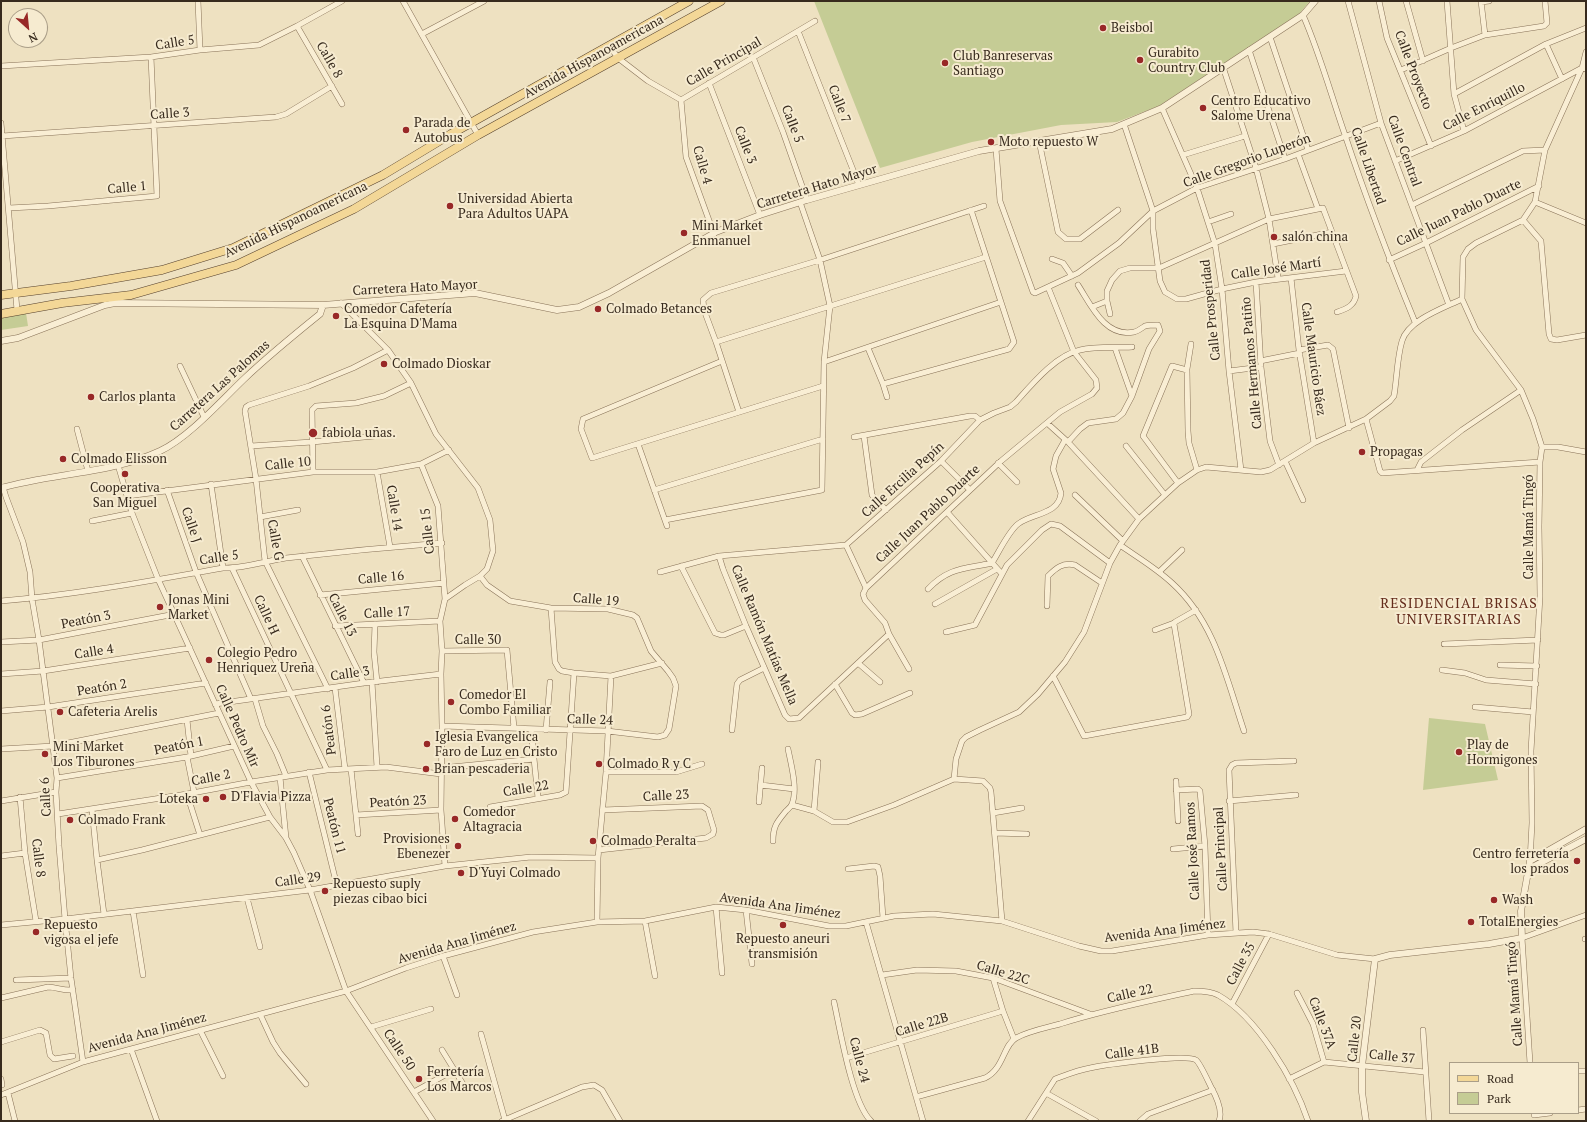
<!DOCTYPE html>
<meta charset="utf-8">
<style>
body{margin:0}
#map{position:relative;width:1587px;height:1122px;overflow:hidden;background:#eee1c1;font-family:"PT Serif",serif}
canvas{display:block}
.frame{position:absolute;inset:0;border:2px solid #372a1d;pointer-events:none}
.legend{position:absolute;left:1449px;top:1062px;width:130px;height:52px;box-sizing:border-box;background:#f6ebd0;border:1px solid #aa9e88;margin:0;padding:5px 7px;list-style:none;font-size:12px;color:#372a1d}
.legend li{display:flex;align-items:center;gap:8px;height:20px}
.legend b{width:20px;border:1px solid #aa9e88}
.north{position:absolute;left:8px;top:8px;width:40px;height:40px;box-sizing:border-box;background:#f6ebd0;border:1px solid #aa9e88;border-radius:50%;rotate:153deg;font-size:11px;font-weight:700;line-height:16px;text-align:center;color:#372a1d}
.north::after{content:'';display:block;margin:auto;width:14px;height:18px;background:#982827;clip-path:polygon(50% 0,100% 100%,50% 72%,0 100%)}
</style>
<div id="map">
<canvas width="1587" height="1122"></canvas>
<div class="frame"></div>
<ul class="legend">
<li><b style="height:5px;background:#f3d797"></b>Road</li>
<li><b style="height:11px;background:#c5cc95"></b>Park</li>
</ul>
<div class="north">N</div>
</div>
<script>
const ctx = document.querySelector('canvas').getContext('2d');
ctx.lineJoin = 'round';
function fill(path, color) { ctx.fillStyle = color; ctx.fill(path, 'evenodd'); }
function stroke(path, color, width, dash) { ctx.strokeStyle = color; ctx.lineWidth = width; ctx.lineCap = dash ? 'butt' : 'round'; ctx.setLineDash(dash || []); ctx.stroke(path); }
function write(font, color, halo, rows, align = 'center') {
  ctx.font = font + ' "PT Serif",serif'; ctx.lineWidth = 4; ctx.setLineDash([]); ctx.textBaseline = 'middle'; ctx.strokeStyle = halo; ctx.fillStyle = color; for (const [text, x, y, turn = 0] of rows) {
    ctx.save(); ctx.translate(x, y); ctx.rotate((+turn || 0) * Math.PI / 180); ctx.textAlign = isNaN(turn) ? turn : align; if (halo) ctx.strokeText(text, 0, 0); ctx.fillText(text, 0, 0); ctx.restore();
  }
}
fill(new Path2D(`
 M 814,1 L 1310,1 L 1299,14 L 1159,106 L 1117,122 L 1061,125 L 972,142 L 880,168 Z
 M 26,313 L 28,326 L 1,330 L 1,317 Z
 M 1429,718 L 1485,724 L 1498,780 L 1423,790 Z`), '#c5cc95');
const minor = new Path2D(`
 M 198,1 L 200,50
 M 403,1 L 478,135
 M 1348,1 L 1381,123 L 1449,305
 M 1379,1 L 1387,38 L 1431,146
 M 1406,1 L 1423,61
 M 1447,1 L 1454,94 L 1464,131
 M 1481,1 L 1485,35
 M 1481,2 L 1489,1
 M 1303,15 C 1320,54 1331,95 1345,135 C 1366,198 1390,261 1415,322
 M 297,26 L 342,104
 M 798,31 L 859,185
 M 422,34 L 484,1
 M 1270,37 L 1308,150
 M 1546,44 L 1562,79
 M 609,45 L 618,58 L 648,81 L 681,100
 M 1249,50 L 1285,159
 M 753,57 L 783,132 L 807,200
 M 1,66 L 151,57 L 200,50 L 259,45 L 297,26 L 342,1
 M 1223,67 L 1256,168 L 1269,219 L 1278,278
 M 1401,70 L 1451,48 L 1485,35 L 1544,26 L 1547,23 L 1545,1
 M 709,83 L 760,215
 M 1454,94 L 1546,44 L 1586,28
 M 681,100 L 815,21
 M 681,100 L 686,157 L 714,234
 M 1162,108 L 1197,188 L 1215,244 L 1222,289 L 1229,371 L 1241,470
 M 1,123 L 17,310
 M 1124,124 L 1153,211 L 1153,229 L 1160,281 L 1165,292 L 1177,299 L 1186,299 L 1222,289 L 1256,282 L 1346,271
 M 2,136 L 276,117 L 286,114 L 332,86
 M 1039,141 L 1058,232 L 1066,239 L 1080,239 L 1118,210
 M 996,149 L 1000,201 L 1033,292 L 1035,293 L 1078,273 L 1119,243 L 1153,211 L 1197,188 L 1285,159 L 1381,123
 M 1298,154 L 1318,209
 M 1183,155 L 1245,136
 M 1395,161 L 1464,131 L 1582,68 L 1586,69
 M 1535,202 L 1586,223
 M 1412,205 L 1523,151 L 1545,150
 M 9,208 L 48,206 L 157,196 L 151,57
 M 1523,220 L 1541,241 L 1549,334 L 1551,339 L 1557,340 L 1586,335
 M 1208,222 L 1231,214
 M 1273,244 L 1332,232
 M 1052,259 L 1063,263 L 1072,276
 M 1389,260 L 1426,243 L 1539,186
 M 1291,278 L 1299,350 L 1314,443
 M 1256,282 L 1261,367 L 1270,441 L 1279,465
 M 341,303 L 388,350 L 411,383 L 436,434 L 478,488 L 490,520 L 493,551 L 487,569 L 480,576 L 465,585 L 445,599
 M 1092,307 L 1107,301
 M 1110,314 L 1107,301 L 1107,291 L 1112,280 L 1120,271 L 1130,268 L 1159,268 L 1269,219 L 1323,208 L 1356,296 C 1354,306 1346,309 1337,312
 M 716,342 L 986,257
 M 868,348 L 883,384 L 887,397
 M 1115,348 L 1132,396
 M 1299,350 L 1328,345 L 1333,349 L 1349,428
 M 722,361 L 583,419 L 581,429 L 592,458 L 823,386
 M 1260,361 L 1300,353
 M 824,362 L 1001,302
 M 180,366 L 204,417
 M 1187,369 L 1191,344
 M 1229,371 L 1261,367
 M 883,384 L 1009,349 L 1014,342 L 971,210
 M 739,412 L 716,342 L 704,310 L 703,300 L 711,293 L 820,260 L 800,202
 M 1366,419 L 1380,471 L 1382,473 L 1540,462
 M 1047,423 L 1068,442 L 1139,519
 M 77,429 L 88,471
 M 864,436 L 872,495 L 886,510
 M 854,437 L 970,416 L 975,416 L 980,420
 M 1068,442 L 1080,429 L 1088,423 L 1116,419 L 1123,413 L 1132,396 L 1149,349 L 1160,331 L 1158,325 C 1153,325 1149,325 1145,326 C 1142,328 1138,331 1134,332 C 1105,338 1091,305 1078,285
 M 638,444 L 667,526
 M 251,446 L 312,442 L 385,435
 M 1126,446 L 1165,495
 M 1542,447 L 1558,447 L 1586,452
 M 941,461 L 970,490
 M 1285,461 L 1303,500
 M 998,463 L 1017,482
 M 421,464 L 438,506 L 445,599 L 440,621 L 442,651 L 441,674 L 442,726 L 441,810 L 445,866
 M 118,465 L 132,513 L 158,579 L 251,782 L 270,817 L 286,838 L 294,853 L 310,890 L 346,991 L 433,1121
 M 1417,470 L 1421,462 L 1462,430 L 1521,390
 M 313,472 L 312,410 L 316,406 L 356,403 L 384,396 L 411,383
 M 377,472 L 390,547
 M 1178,483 L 1143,436 L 1172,366 L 1187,370 L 1188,431 L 1189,443 L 1197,470
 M 211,484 L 223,568
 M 3,487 L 6,497 L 23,542 L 30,572 L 32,599 L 39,640 L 57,778 L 56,792 L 59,846 L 65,919 L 71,978 L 83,1062
 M 167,490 L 196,572 L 251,699
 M 654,490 L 823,439
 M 1075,495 L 1123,541
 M 127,496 L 313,472 L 377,472 L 421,464 L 449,450
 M 947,512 L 1002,574
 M 260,517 L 298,510
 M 665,520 L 822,490 L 824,362 L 830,306 L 820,260 L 984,206
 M 92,521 L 132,513
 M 846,545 L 866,588
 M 1120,545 C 1137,557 1156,568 1172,583 C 1215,622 1226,677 1244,731
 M 302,556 L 364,683
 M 719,556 L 723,569 L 746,626 L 785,715 L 789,719 L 799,718 L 889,634 L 885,623 L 865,600 L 863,594 L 866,588 L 1001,461 L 1060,412 L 1092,394 L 1097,388 L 1096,380 L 1074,352 L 1048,287
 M 681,566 L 715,633 L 721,635 L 724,635 L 746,626
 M 232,568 L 327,770
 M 660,572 L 719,556 L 846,545 L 941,461 L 980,420 L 994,413 L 1010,407 L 1016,402 C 1032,384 1056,355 1080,350 C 1096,346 1115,348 1132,347
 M 1159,572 L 1182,550
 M 928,589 C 949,567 965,569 992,563 C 999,552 1008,532 1018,524 C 1032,513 1059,515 1061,493 L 1053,469 L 1056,456 L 1065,440
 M 320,595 L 444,583
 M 1,601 C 75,595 149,581 223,568 C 242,569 266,561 286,558 C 338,552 390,547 442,543
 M 935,604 L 997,569
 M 1047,606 L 1048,576 C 1056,568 1063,562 1075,565 L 1102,583
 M 551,608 L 555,662 L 559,669 L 562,671 L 574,673 L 611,676 L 662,663
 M 375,624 L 374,652 L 377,682
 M 335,626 L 440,621
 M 1155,630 L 1174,623
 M 946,632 L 975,625 L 1007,565 L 1042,530 L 1051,524 L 1060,526 L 1110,563
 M 889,634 L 909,669
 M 1,642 L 39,640 L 175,614
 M 1444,644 L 1538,640
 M 442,651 L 507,650 L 514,728
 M 858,663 L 880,682
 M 1500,665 L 1537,666
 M 1442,670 L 1465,673 L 1486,680 L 1536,684
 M 1,674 L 43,671 L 190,648
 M 1053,676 L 1084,736 L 1187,717 L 1189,714 L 1174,624 L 1175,622 L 1196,610
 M 372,682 L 377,767
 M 835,684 L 852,713 L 855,715 L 862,714 L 910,693
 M 335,688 L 345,769
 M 328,689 L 265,561 L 256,479 L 245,411 L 246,407 L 249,405 L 309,386 L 353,368 L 388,350
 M 255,699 L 263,726 L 277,754 L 286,776
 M 215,704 L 364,683 L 441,674
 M 1475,707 L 1533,712
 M 1,711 L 48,707 L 206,683
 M 187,720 L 191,756
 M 442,726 L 607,731 L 658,737 L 665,735 L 669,729 L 676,686 L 673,678 L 668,671 L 651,651 L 637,618 L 633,615 L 608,609 L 551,608 L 510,601 L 487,585 L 480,576
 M 531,729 L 538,798
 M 546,730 L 550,682
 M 732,730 L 737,684 L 740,680 L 764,668
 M 1,749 L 53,746 L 219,713
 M 187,757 L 194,792
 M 441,768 L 534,759
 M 351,769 L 358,834
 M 309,772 L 337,886
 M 606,772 L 676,772 L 702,764
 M 280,777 L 286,838
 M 57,778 L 187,757 L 234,746
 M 954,779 L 956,759 L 962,741 L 966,737 L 980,730 L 1019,712 L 1038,694 L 1065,662 L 1084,632 L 1110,563 L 1120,545 L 1139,519 L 1178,483 L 1197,470 L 1206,467 L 1261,472 L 1270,470 L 1314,443 L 1366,419 L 1390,401 L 1394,396 C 1397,378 1397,358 1402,341 C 1408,320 1444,308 1462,299
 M 1176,781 L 1178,821
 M 761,785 L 794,789
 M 1176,790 L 1198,789 L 1200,791 L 1205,846 L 1208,935
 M 187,794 L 200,835
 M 20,797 L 25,853 L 36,921
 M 1,801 L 56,792
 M 1229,801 L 1296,795
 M 759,802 L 762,768
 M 792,805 L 814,811 L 833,822 L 847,822 L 894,805 L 954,779 L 983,781 L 990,788 L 991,792 L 1002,921
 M 490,807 L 560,795 L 566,792 L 574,673
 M 92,809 L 97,860 L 142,850 L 270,817
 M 814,811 L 818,762
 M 993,813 L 1022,808
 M 58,814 L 187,794 L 251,782 L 327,770 L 386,767 L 441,774
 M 356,815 L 441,810
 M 995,833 L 1027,834
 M 773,841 C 773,826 777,822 786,811 C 788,809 791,807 792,804 C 798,789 791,764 788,749
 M 1173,849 L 1205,846
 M 599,850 L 706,838 L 713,834 L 714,830 L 708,810 L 702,806 L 603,810
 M 1,856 L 25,853
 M 97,860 L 104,914
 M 1530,861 L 1532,823 L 1531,751 L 1540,596 L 1539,527 L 1540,462 L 1542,447 L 1533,419 L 1521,390 L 1476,330 L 1462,299 L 1463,257 L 1468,249 L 1476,243 L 1523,220 L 1535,202 L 1545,150 L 1582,68 L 1586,52
 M 848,869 L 874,866 L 878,867 L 880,876 L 883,918
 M 247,898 L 260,947
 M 716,907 L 722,973
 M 746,910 L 752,964
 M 133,911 L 143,975
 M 645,921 L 655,976
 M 597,922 L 598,858 L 606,772 L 611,676
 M 866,922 L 923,1121
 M 1,925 L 65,919 L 310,890 L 445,866 L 531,857 L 598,858
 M 1236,933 L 1229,770 L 1232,765 L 1236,763 L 1294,761
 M 1585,939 L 1586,939
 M 443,956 L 457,995
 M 882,975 L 917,970 L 956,971 L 993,978 L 1090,1014
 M 993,978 L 1003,1011 L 1014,1039
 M 16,980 L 71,978
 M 1297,993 L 1313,1024 L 1324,1062
 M 1,998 L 48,987 C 57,987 63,991 73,990
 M 834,1002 C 840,1029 852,1103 871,1121
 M 1232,1004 L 1269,934
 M 260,1014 L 273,1042 L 280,1053 L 306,1084
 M 371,1027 L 431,1009
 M 200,1030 L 223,1076
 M 1423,1030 L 1429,1121
 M 481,1034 L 505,1120
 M 1,1042 L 40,1030 L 46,1033 L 50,1055 L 54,1059 L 73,1056
 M 131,1049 L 157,1121
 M 442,1050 L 463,1084
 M 846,1058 L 1003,1011
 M 1530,1063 L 1522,938 L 1586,915
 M 1578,1071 L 1586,1071
 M 1,1079 L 2,1085
 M 1289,1079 L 1324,1062 L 1425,1072
 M 414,1092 L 454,1070
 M 8,1093 L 15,1121
 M 1046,1093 L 1096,1121
 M 1,1095 L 83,1062 L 346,991 L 406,968 L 443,956 L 533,932 L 597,922 L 645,921 L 716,907 L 746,910 L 829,926 L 846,926 L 894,916 L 933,914 L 1002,921 L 1079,946 L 1101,951 L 1112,951 L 1208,935 L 1253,932 L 1269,934 L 1337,955 L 1375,959
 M 916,1097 L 985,1078 C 1004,1069 1003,1045 1016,1038 C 1029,1031 1045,1028 1060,1024 C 1104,1010 1149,1001 1194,991 C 1202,991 1210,991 1218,995 C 1257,1017 1294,1079 1308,1121
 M 1578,1110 L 1586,1109
 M 1534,1115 L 1550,1113
 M 502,1121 L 582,1087 L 594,1085 L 602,1090 L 620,1121
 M 1028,1121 L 1055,1079 C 1066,1075 1078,1070 1090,1068 C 1104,1065 1187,1053 1196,1060 C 1200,1063 1208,1081 1211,1087 C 1216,1096 1223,1111 1219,1121
 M 1140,1121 L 1148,1114 L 1213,1090`);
const tertiary = new Path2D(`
 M 1,341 L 18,338 L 105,305 L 115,303 L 323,305 L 475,293 L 557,310 L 579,307 L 609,293 L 716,232 L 760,215 L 807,200 L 979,151 L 1112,129 L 1162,108 L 1303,15 L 1315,1
 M 1,488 C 53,473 110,474 160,451 C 188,438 221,401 244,379 C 268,356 294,335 320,314 L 323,305
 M 1529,869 L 1586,839
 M 1366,1121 L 1362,1092 L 1362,1066 L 1375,959 L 1390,955 L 1489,944 L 1522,938 L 1521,911 L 1530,861 L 1586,829`);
const primary = new Path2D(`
 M 1,295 L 71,286 L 162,270 L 233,248 L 383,175 L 451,134 L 689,1
 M 1,314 L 62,303 L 131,295 L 236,265 L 354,209 L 478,135 L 721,1`);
stroke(minor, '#887258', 6);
stroke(tertiary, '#887258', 7);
stroke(primary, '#55402d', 9);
stroke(minor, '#f9eed4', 5);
stroke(tertiary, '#f9eed4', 6);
stroke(primary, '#f3d797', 8);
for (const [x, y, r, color] of [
 [1103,28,4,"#982827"],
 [1140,60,4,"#982827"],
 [945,63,4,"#982827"],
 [1203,108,4,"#982827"],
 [406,130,4,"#982827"],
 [991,142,4,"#982827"],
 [450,206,4,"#982827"],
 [684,233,4,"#982827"],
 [1274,237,4,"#982827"],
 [598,309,4,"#982827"],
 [336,316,4,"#982827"],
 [384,364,4,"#982827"],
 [91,397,4,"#982827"],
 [313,433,5,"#982827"],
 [1362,452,4,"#982827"],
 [63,459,4,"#982827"],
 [125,474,4,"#982827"],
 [160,607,4,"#982827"],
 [209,660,4,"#982827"],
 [451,702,4,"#982827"],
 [60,712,4,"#982827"],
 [427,744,4,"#982827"],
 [1459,752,4,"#982827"],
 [45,754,4,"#982827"],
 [599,764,4,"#982827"],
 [426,769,4,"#982827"],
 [223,797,4,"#982827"],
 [206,799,4,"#982827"],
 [455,819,4,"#982827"],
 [70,820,4,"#982827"],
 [593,841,4,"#982827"],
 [458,846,4,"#982827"],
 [1577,861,4,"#982827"],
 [461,873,4,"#982827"],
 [325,891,4,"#982827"],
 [1494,900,4,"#982827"],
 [1471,922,4,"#982827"],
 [783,925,4,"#982827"],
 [36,932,4,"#982827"],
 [419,1079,4,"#982827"]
]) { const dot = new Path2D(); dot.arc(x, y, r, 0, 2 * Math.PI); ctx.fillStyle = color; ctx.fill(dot); stroke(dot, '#f6ebd0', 1.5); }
write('13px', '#372a1d', '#f6ebd0', [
 ["Beisbol",1111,28],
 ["Gurabito",1148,53],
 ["Country Club",1148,68],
 ["Club Banreservas",953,56],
 ["Santiago",953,71],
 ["Centro Educativo",1211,101],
 ["Salome Urena",1211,116],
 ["Parada de",414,123],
 ["Autobus",414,138],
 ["Moto repuesto W",999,142],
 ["Universidad Abierta",458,199],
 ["Para Adultos UAPA",458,214],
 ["Mini Market",692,226],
 ["Enmanuel",692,241],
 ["salón china",1282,237],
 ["Comedor Cafetería",344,309],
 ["La Esquina D'Mama",344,324],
 ["Colmado Betances",606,309],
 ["Colmado Dioskar",392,364],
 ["Carlos planta",99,397],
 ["fabiola uñas.",322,433],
 ["Propagas",1370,452],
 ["Colmado Elisson",71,459],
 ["Cooperativa",125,488,"center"],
 ["San Miguel",125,503,"center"],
 ["Jonas Mini",168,600],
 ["Market",168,615],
 ["Colegio Pedro",217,653],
 ["Henriquez Ureña",217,668],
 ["Comedor El",459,695],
 ["Combo Familiar",459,710],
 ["Cafeteria Arelis",68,712],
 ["Iglesia Evangelica",435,737],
 ["Faro de Luz en Cristo",435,752],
 ["Play de",1467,745],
 ["Hormigones",1467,760],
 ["Mini Market",53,747],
 ["Los Tiburones",53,762],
 ["Colmado R y C",607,764],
 ["Brian pescaderia",434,769],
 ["D'Flavia Pizza",231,797],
 ["Loteka",198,799,"right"],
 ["Comedor",463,812],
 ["Altagracia",463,827],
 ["Colmado Frank",78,820],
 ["Provisiones",450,839,"right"],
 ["Ebenezer",450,854,"right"],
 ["Colmado Peralta",601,841],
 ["Centro ferretería",1569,854,"right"],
 ["los prados",1569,869,"right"],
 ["D'Yuyi Colmado",469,873],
 ["Repuesto suply",333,884],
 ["piezas cibao bici",333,899],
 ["Wash",1502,900],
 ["TotalEnergies",1479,922],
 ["Repuesto",44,925],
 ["vigosa el jefe",44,940],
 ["Repuesto aneuri",783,939,"center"],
 ["transmisión",783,954,"center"],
 ["Ferretería",427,1072],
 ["Los Marcos",427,1087]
], 'left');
write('13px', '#372a1d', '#f6ebd0', [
 ["Calle 5",175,43,-9],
 ["Avenida Hispanoamericana",594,57,-29],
 ["Calle 8",329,60,60],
 ["Calle Principal",724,62,-30],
 ["Calle Proyecto",1413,70,69],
 ["Calle 7",839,104,68],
 ["Calle Enriquillo",1484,107,-27],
 ["Calle 3",170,114,-4],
 ["Calle 5",792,124,69],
 ["Calle 3",745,145,69],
 ["Calle Central",1404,151,70],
 ["Calle Gregorio Luperón",1247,161,-20],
 ["Calle 4",702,165,74],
 ["Calle Libertad",1368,166,71],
 ["Carretera Hato Mayor",817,187,-17],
 ["Calle 1",127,188,-5],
 ["Calle Juan Pablo Duarte",1459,213,-26],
 ["Avenida Hispanoamericana",296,220,-26],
 ["Calle José Martí",1276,269,-8],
 ["Carretera Hato Mayor",415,288,-3],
 ["Calle Prosperidad",1211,310,-96],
 ["Calle Mauricio Báez",1313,359,82],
 ["Calle Hermanos Patiño",1252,363,-95],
 ["Carretera Las Palomas",220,386,-42],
 ["Calle 10",288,464,-6],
 ["Calle Ercilia Pepín",903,480,-42],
 ["Calle 14",394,508,81],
 ["Calle Juan Pablo Duarte",928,514,-43],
 ["Calle J",191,525,71],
 ["Calle Mamá Tingó",1529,527,-90],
 ["Calle 15",428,531,-96],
 ["Calle G",275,540,80],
 ["Calle 5",219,558,-8],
 ["Calle 16",381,578,-5],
 ["Calle 19",596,600,5],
 ["Calle 17",387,613,-3],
 ["Calle H",266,615,65],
 ["Calle 13",342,615,63],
 ["Peatón 3",86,620,-11],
 ["Calle Ramón Matías Mella",764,635,67],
 ["Calle 30",478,640],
 ["Calle 4",94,652,-9],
 ["Calle 3",350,674,-8],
 ["Peatón 2",102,688,-9],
 ["Calle 24",590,720,2],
 ["Calle Pedro Mir",237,726,66],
 ["Peatón 6",329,730,-97],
 ["Peatón 1",179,746,-11],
 ["Calle 2",211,778,-11],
 ["Calle 22",526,789,-9],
 ["Calle 23",666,796,-3],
 ["Calle 6",46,797,-93],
 ["Peatón 23",398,802,-3],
 ["Peatón 11",334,826,76],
 ["Calle Principal",1221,849,-93],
 ["Calle José Ramos",1193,851,-93],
 ["Calle 8",38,858,83],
 ["Calle 29",298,880,-8],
 ["Avenida Ana Jiménez",780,906,8],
 ["Avenida Ana Jiménez",1165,931,-7],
 ["Avenida Ana Jiménez",457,943,-16],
 ["Calle 35",1241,964,-62],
 ["Calle 22C",1003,973,17],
 ["Calle 22",1130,994,-13],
 ["Calle Mamá Tingó",1515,994,-94],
 ["Calle 37A",1322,1023,69],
 ["Calle 22B",922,1025,-17],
 ["Avenida Ana Jiménez",147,1033,-15],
 ["Calle 20",1355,1039,-84],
 ["Calle 50",399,1050,56],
 ["Calle 41B",1132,1052,-7],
 ["Calle 37",1392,1057,6],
 ["Calle 24",859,1060,75]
]);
ctx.letterSpacing = '1px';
write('14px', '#642c1c', '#f6ebd0', [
 ["RESIDENCIAL BRISAS",1459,604],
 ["UNIVERSITARIAS",1459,620]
]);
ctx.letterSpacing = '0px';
</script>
